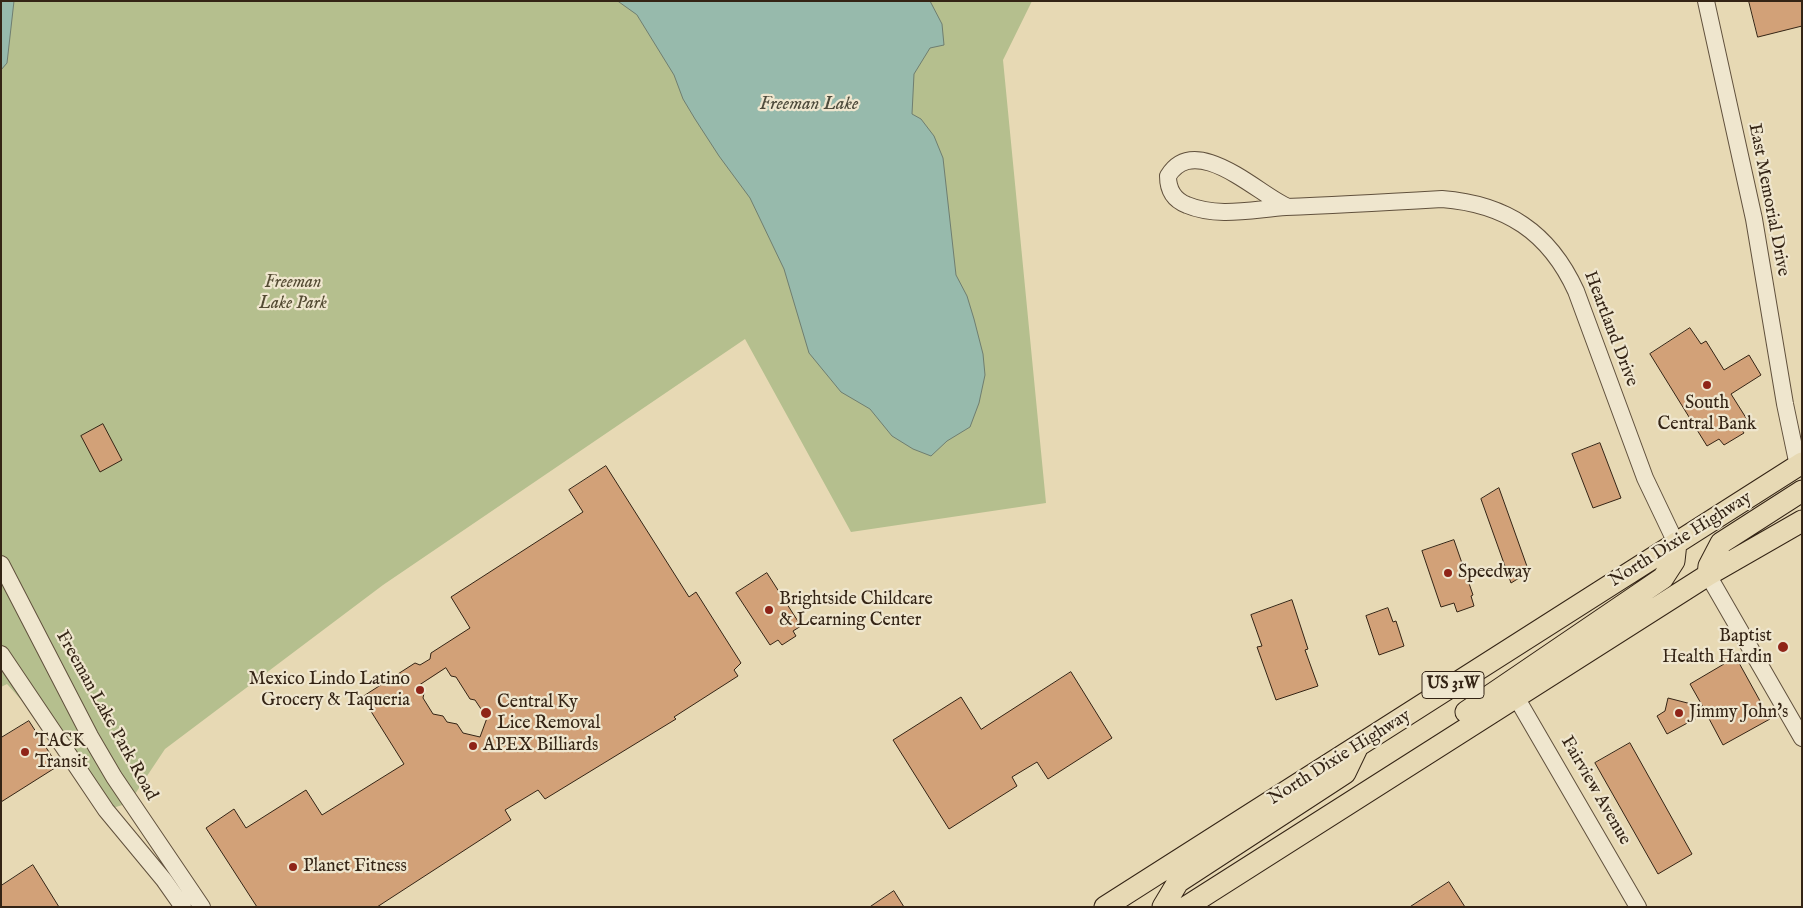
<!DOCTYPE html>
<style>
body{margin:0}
#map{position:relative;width:1803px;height:908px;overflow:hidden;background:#e7d9b4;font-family:"IM FELL English",serif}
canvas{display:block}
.frame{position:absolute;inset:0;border:2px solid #342415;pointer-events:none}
</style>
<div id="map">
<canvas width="1803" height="908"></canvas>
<div class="frame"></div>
</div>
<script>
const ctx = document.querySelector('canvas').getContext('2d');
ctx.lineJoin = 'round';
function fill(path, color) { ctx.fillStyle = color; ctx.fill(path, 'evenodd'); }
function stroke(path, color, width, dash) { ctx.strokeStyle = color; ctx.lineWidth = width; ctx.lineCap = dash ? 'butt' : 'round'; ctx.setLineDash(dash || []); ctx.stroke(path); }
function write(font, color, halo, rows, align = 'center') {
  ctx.font = font + ' "IM FELL English",serif'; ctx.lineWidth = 4.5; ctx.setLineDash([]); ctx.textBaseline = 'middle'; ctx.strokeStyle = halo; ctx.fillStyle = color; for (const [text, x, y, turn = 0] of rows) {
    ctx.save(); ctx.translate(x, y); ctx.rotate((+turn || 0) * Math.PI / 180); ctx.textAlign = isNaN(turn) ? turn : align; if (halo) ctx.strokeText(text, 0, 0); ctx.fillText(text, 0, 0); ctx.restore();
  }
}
fill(new Path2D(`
 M 1,1 L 1032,1 L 1003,60 L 1046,503 L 851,532 L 745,339 L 383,585 L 165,749 L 129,803 L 106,810 L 76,761 L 7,684 L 1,687 Z`), '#b5bf8e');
const water = new Path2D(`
 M 1,1 L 14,1 L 7,63 L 1,70 Z
 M 618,1 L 930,1 L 942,24 L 944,45 L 930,48 L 914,74 L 912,114 L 921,119 L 934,136 L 943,158 L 956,275 L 967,296 L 974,319 L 983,354 L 985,375 L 979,403 L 970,427 L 947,441 L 931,456 L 913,449 L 892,436 L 870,409 L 841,392 L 809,353 L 784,269 L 750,198 L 719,156 L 695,119 L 683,99 L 674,75 L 637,15 Z`);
fill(water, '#97baac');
stroke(water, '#6f7e70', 1);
const building = new Path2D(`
 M 1749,1 L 1802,1 L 1802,26 L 1758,37 Z
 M 1690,328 L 1701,344 L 1706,341 L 1724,370 L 1749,355 L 1761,375 L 1731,394 L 1748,421 L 1740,427 L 1744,433 L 1724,445 L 1719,439 L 1707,446 L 1650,354 Z
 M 103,424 L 122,460 L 100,472 L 81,436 Z
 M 1600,443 L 1621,498 L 1593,508 L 1572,454 Z
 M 606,466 L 689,597 L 696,592 L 741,663 L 734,670 L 738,676 L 674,717 L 676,719 L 545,799 L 538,790 L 505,810 L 511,820 L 377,907 L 257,907 L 206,828 L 234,809 L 246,828 L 306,790 L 322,815 L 404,764 L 362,697 L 415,663 L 420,665 L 430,659 L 431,653 L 470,628 L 451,597 L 583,512 L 569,490 ZM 446,668 L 451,676 L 456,677 L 470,699 L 475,700 L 487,718 L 480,737 L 463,733 L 457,724 L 447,722 L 443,716 L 433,714 L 423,698 L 424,693 L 420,685 Z
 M 1499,488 L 1529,572 L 1511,583 L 1481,499 Z
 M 1454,540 L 1473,595 L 1471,596 L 1474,606 L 1457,612 L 1454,603 L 1441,607 L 1422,551 Z
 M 767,573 L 801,626 L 793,631 L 796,636 L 782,645 L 778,640 L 770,645 L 736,593 Z
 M 1292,600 L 1308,649 L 1305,650 L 1318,686 L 1276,700 L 1257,647 L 1262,646 L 1251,615 Z
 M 1388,608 L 1393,622 L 1396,621 L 1404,646 L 1379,655 L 1366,616 Z
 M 1733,652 L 1770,719 L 1723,745 L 1706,713 L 1667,734 L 1657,716 L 1665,711 L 1668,698 L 1703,707 L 1690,684 L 1724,664 L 1722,659 Z
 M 1071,672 L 1112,738 L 1048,779 L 1037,762 L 1012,777 L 1017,786 L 949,829 L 893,740 L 961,697 L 981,729 Z
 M 29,721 L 58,766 L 1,802 L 1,738 Z
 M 1630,743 L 1692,854 L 1658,874 L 1595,763 Z
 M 33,865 L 59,907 L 1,907 L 1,886 Z
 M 1449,882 L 1465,907 L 1410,907 Z
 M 894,891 L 904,907 L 870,907 Z`);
fill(building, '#d2a178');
stroke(building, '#342415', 1);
const minor = new Path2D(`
 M 1706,1 L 1754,219 L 1785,404 L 1798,466
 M 1288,207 C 1259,195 1196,131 1168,176 C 1168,190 1174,200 1187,205 C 1218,218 1254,209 1286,207 C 1338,205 1390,202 1442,199 C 1506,204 1549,232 1576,291 L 1645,478 L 1676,543
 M 1,564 L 90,736 L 114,777 L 202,907
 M 1708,575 L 1802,738
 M 1,654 L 106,810 L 164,880 L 183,907
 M 1516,697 L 1638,907`);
const major = new Path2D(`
 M 1708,575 L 1709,566 L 1721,543 L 1802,491
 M 1466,712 L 1663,578 L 1674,561 L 1676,543
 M 1105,907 L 1802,463
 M 1163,907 L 1178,882 L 1345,773 L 1357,748
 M 1186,907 L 1708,575 L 1802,521`);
stroke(minor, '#61513d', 18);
stroke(major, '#342415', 23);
stroke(minor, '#efe6ce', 16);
stroke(major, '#e7d9b4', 21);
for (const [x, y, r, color] of [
 [1707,385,5,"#8f2418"],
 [1448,573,5,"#8f2418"],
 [769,610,5,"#8f2418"],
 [1783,647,6,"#8f2418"],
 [420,690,5,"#8f2418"],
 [486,713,6,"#8f2418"],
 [1679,713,5,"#8f2418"],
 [473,746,5,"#8f2418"],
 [25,752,5,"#8f2418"],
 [293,867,5,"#8f2418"]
]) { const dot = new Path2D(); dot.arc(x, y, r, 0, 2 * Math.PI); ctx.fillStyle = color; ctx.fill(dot); stroke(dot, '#efe6ce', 2); }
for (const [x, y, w] of [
 [1453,685,62]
]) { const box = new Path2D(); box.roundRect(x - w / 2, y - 13.5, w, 27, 4); ctx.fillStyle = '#efe6ce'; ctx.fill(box); stroke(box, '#342415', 1); }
write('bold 16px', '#342415', null, [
 ["US 31W",1453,685]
]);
write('18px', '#342415', '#efe6ce', [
 ["East Memorial Drive",1768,200,79],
 ["Heartland Drive",1610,329,69],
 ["North Dixie Highway",1681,540,-32],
 ["Freeman Lake Park Road",106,716,61],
 ["North Dixie Highway",1340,758,-32],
 ["Fairview Avenue",1595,791,60]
]);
write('italic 18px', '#544b33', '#efe6ce', [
 ["Freeman",293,283],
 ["Lake Park",293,304]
]);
write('18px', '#342415', '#efe6ce', [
 ["South",1707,404,"center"],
 ["Central Bank",1707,425,"center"],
 ["Speedway",1458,573],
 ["Brightside Childcare",779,600],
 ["& Learning Center",779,621],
 ["Baptist",1772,637,"right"],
 ["Health Hardin",1772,658,"right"],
 ["Mexico Lindo Latino",410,680,"right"],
 ["Grocery & Taqueria",410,701,"right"],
 ["Central Ky",497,703],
 ["Lice Removal",497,724],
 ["Jimmy John's",1689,713],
 ["TACK",35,742],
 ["Transit",35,763],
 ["APEX Billiards",483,746],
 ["Planet Fitness",303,867]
], 'left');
write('italic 19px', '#4d4a3b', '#efe6ce', [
 ["Freeman Lake",809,105]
]);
</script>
